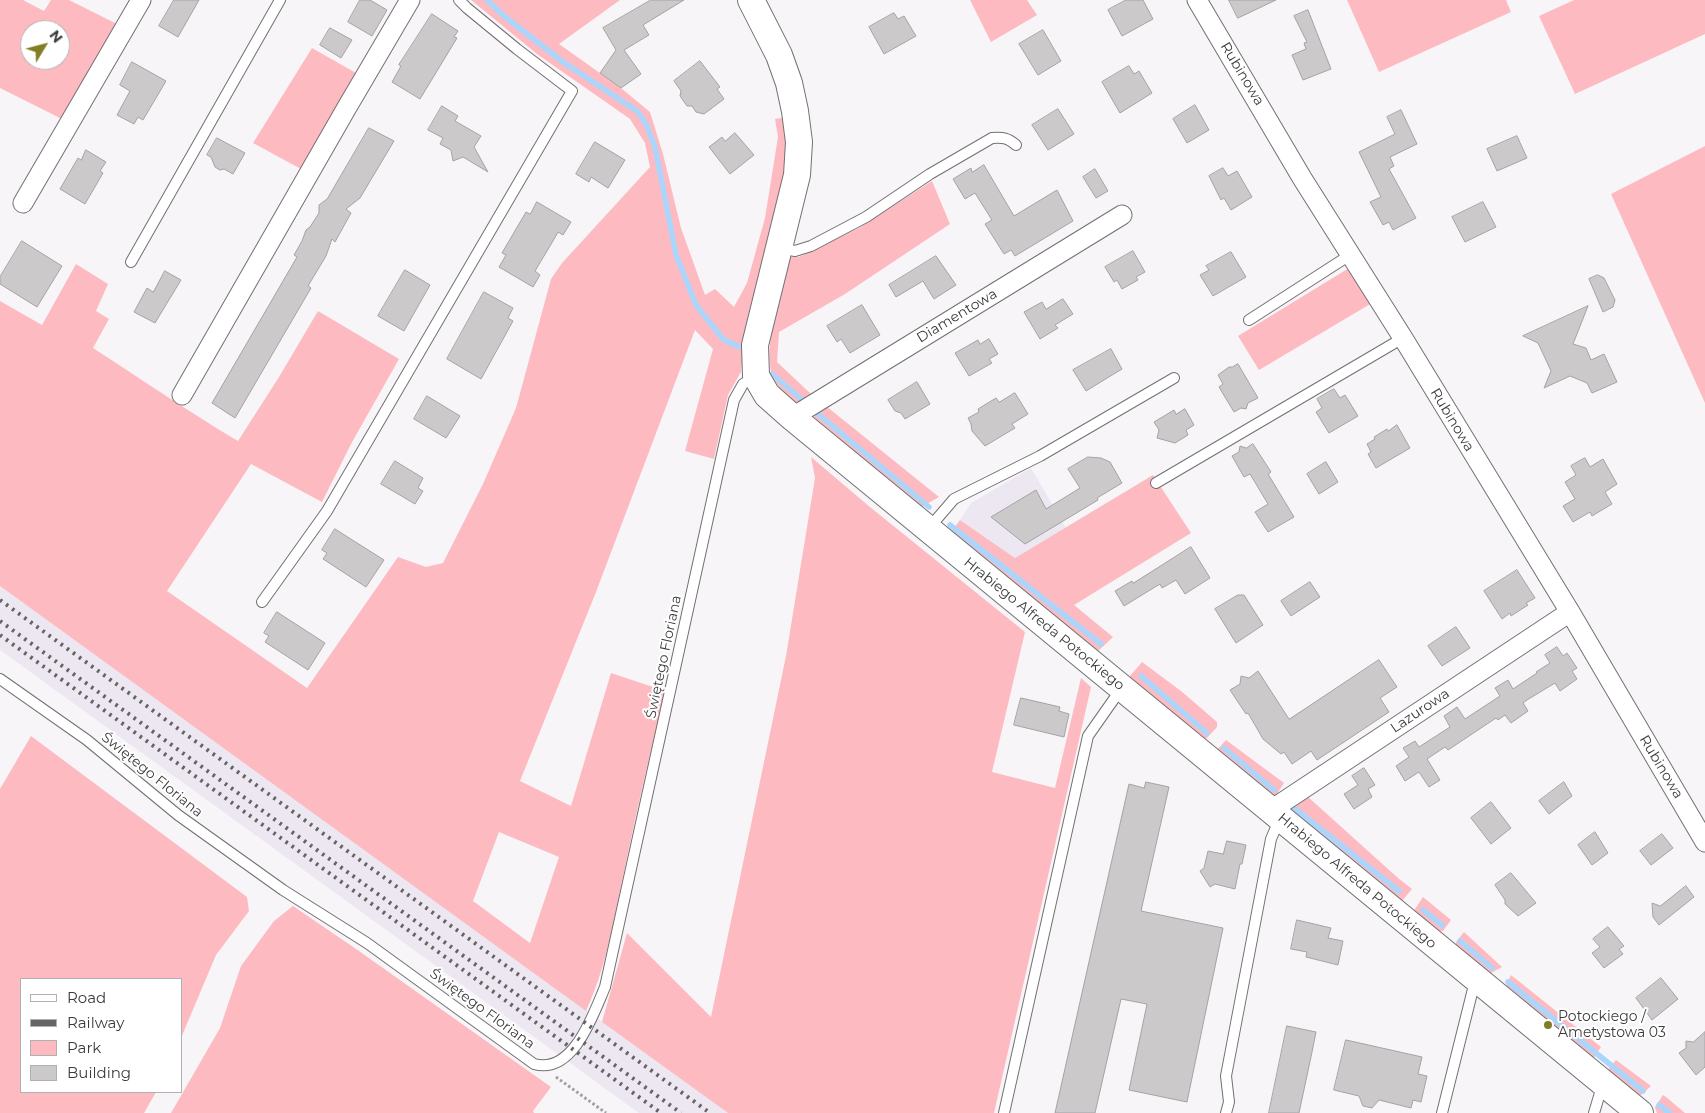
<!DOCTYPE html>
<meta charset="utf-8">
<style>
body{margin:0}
#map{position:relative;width:1705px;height:1113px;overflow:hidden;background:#f7f5f8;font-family:Montserrat,sans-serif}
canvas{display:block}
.legend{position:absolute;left:20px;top:978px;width:162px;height:115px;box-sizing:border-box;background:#fff;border:1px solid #b1b1b1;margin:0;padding:6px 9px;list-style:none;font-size:15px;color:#3c3b3c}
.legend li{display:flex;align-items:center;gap:10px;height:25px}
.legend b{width:25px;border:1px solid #b1b1b1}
.north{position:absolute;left:20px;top:20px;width:50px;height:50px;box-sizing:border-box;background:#fff;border:1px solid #b1b1b1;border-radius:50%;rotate:53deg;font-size:14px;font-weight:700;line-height:20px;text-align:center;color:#3c3b3c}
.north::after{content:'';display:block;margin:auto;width:18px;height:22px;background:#827e26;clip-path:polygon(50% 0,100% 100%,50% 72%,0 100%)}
</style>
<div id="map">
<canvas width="1705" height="1113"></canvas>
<ul class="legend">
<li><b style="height:6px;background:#fff"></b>Road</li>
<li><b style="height:6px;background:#656465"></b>Railway</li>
<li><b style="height:14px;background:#fdbbc1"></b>Park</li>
<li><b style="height:14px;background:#ccc9cb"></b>Building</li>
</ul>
<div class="north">N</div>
</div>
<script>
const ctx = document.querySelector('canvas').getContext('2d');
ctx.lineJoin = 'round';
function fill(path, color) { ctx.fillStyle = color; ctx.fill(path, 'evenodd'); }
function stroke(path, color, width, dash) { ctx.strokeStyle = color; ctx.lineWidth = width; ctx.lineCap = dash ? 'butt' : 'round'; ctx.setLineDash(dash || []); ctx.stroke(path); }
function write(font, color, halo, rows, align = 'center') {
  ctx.font = font + ' Montserrat,sans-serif'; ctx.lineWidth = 4; ctx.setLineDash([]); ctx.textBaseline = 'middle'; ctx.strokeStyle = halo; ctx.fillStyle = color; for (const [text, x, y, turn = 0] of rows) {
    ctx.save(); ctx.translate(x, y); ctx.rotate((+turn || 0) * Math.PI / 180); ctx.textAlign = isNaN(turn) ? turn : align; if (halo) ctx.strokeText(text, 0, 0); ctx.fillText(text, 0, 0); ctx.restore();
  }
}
fill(new Path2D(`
 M 1031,468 L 1066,528 L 1015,558 L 960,520 L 971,503 Z
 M 0,586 L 728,1113 L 639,1113 L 0,650 Z`), '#ece7f1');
fill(new Path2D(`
 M 0,0 L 23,0 L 44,11 L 51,0 L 69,0 L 117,24 L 62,119 L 0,88 ZM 30,30 L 60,30 L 60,60 L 30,60 Z
 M 471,0 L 620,0 L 559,44 L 621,88 L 650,112 L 663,154 L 681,228 L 705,295 L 715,289 L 734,307 L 747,283 L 765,218 L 778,137 L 775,119 L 787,117 L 791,154 L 745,336 L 741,372 L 728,395 L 714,459 L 685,451 L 713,349 L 695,330 L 596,592 L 520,781 L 571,806 L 611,673 L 665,691 C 651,750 637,808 625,867 C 614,917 608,963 586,1011 L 0,586 L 0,301 L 42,325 L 76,264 L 108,284 L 96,311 L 109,319 L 93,348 C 141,379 189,412 238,441 L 279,377 L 318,311 L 399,359 L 351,444 L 322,502 L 251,464 L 167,591 L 307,688 L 398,557 L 426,567 L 443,563 L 483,484 L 516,408 L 551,279 L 562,263 L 650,167 L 645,143 L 630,119 L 537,54 ZM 499,832 L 559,857 L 530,943 L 473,901 Z
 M 970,0 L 1027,0 L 1037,15 L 991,42 Z
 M 1347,0 L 1506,0 L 1511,12 L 1379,72 Z
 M 1574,0 L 1705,0 L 1705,34 L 1575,94 L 1539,16 Z
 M 312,48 L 356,73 L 301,169 L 253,143 Z
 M 1705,146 L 1705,403 L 1611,194 Z
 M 932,181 L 950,224 L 845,294 L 779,332 L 777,362 L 811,394 L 797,403 C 789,396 780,390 775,381 C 759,353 783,288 790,257 L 799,257 L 859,228 Z
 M 1349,268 L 1372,303 L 1259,370 L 1238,336 Z
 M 823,405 L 826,406 L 939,497 L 918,509 L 838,443 L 839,438 L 814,417 Z
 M 811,457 L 870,507 L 1025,632 L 992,772 L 1055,788 L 1081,678 L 1091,687 L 994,1113 L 728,1113 L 602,1022 L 627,933 L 711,1017 L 786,656 L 815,478 Z
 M 1153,475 L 1191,533 L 1074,605 L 1113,637 L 1096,653 L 950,533 L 960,520 L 1015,558 Z
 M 1142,662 L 1181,691 L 1217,722 L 1217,727 L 1206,739 L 1201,738 L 1130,681 L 1130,676 Z
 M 31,736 L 247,897 L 249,911 L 216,955 L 181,1038 L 181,979 L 21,979 L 21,1092 L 156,1092 L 144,1113 L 0,1113 L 0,789 Z
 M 1226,740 L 1284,783 L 1275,797 L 1219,754 L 1218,749 Z
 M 1307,796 L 1398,878 L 1412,889 L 1402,901 L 1397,899 L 1290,812 L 1295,799 Z
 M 1423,897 L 1451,920 L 1443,931 L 1437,931 L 1413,912 Z
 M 293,906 L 359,951 L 551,1087 L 533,1111 L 534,1113 L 171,1113 L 220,1028 L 241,966 L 274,921 Z
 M 1464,932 L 1502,967 L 1491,973 L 1486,973 L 1456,947 L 1456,942 Z
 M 1511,975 L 1601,1047 L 1593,1059 L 1508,991 L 1506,986 Z
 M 1616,1060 L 1651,1086 L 1641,1095 L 1635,1096 L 1606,1072 Z
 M 1663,1095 L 1666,1097 L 1685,1113 L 1657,1113 L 1655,1107 Z`), '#fdbbc1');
stroke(new Path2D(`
 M 487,0 L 504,16 L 563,62 L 637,111 L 646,124 L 655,147 L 676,255 L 696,305 L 723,339 L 739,347
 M 772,374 L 800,398
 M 817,413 L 929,507
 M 950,525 L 1101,644
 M 1141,676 L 1207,733
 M 1224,748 L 1274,790
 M 1294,808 L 1399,891
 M 1423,910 L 1442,925
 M 1460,941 L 1492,968
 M 1508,982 L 1643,1091
 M 1659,1105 L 1670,1113`), '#acd5fc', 5.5);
const building = new Path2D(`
 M 174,0 L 199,0 L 178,37 L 159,26 Z
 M 360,0 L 370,0 L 387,10 L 372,36 L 348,22 Z
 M 651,0 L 684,0 L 643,25 L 649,35 L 624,50 L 641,74 L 621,88 L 600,73 L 616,50 L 603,28 Z
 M 1126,0 L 1143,0 L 1153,19 L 1122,36 L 1108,10 Z
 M 1229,0 L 1276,0 L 1238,18 Z
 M 1308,10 L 1331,69 L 1303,80 L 1292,55 L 1306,49 L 1304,43 L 1307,42 L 1294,16 Z
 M 894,13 L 898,19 L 904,16 L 916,36 L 884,54 L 869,27 Z
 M 432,14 L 458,31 L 454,37 L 457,38 L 420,99 L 392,82 L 401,66 L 399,65 Z
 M 330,28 L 352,40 L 341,58 L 320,45 Z
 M 1043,30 L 1061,61 L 1038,75 L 1019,44 Z
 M 700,61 L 720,87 L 717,89 L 724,99 L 704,114 L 696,112 L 692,106 L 687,106 L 680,96 L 681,91 L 674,81 Z
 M 132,62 L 166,81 L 143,120 L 138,117 L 134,124 L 117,115 L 130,91 L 120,85 Z
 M 1129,66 L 1134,74 L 1139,71 L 1152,93 L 1120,113 L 1102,82 Z
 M 1195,105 L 1209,130 L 1187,143 L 1173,119 Z
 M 442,106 L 458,116 L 455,121 L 481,136 L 474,147 L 488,172 L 463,157 L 453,161 L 451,150 L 440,144 L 443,138 L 428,130 Z
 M 1058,109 L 1074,134 L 1048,150 L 1032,125 Z
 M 1401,110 L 1417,144 L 1390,157 L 1394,166 L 1389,169 L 1416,218 L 1393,230 L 1389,222 L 1383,225 L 1370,202 L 1381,197 L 1359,152 L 1395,134 L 1387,117 Z
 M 369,128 L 394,141 L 360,198 L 346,209 L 351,213 L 335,242 L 332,239 L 326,256 L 308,286 L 311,288 L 235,418 L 212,403 L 297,257 L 294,255 L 302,241 L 306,230 L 310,227 L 319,213 L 319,205 L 327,199 Z
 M 735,133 L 754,155 L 730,174 L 709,147 L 722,137 L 725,141 Z
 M 1517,136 L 1527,158 L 1497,171 L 1487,149 Z
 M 217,138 L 245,153 L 233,174 L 224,169 L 220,170 L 215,167 L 211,157 L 207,155 Z
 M 595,142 L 625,160 L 608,188 L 591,177 L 589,182 L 576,174 Z
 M 86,150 L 106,162 L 100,171 L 103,173 L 85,204 L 60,189 L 78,158 L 81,160 Z
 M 984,165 L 1014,216 L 1057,190 L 1073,221 L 1015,256 L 1011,250 L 1004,254 L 985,224 L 992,220 L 975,193 L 965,199 L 953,179 L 971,168 L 972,172 Z
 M 1223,168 L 1228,176 L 1237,171 L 1252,197 L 1231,210 L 1224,198 L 1221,200 L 1209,176 Z
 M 1095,169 L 1108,191 L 1096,198 L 1083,177 Z
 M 537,202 L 571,222 L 563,235 L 558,232 L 553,241 L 535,271 L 540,275 L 533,287 L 499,267 L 506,255 L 502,253 L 509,241 L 526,212 L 530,214 Z
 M 1483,202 L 1496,227 L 1465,242 L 1452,217 Z
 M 22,241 L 62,266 L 37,307 L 0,284 L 0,277 Z
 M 1133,251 L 1145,272 L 1136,277 L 1138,280 L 1122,289 L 1117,280 L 1114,282 L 1105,267 Z
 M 1231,252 L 1246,277 L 1213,296 L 1200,275 L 1209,270 L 1206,266 Z
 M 936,256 L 956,285 L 934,299 L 923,281 L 896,297 L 889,285 Z
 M 405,270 L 430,285 L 404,331 L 378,316 Z
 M 165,271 L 181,280 L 155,323 L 134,312 L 147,288 L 153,292 Z
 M 1598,275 L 1604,278 L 1615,300 L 1613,307 L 1603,312 L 1589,279 Z
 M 484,292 L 513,308 L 508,318 L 513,321 L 481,379 L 447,359 Z
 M 1063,299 L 1073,314 L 1055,325 L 1058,328 L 1040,339 L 1024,312 L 1042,302 L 1046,309 Z
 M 862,305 L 880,335 L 850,353 L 841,339 L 837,342 L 827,326 Z
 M 1588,306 L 1573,344 L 1586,348 L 1591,360 L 1604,354 L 1617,382 L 1592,393 L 1587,383 L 1570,376 L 1544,388 L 1551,371 L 1538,343 L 1523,336 Z
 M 989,339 L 998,354 L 989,359 L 992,363 L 969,376 L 955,353 L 978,340 L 980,344 Z
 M 1111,349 L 1122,369 L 1086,391 L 1073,370 Z
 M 1238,364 L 1258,398 L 1248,403 L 1246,409 L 1241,408 L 1234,412 L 1219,387 L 1223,384 L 1218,375 L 1229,367 L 1232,367 Z
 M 917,382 L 930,404 L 905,419 L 901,413 L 895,411 L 888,400 Z
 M 1334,389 L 1340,398 L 1345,395 L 1358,416 L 1329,433 L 1316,412 L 1322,408 L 1317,399 Z
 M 1015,393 L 1028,414 L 1012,424 L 1015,428 L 985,446 L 972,431 L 971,424 L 968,418 L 979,412 L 978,409 L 996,398 L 999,402 Z
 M 427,396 L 460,416 L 446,438 L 414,419 Z
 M 1185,409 L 1194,425 L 1186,430 L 1188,435 L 1175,443 L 1157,438 L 1159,430 L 1154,422 L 1174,410 L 1176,414 Z
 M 1397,425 L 1410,448 L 1376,468 L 1368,454 L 1371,452 L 1367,444 L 1375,439 L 1374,437 L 1387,429 L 1388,431 Z
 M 1253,444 L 1271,472 L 1268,474 L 1294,517 L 1268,532 L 1255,512 L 1268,504 L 1250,474 L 1244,477 L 1232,456 L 1239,452 L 1240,446 L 1246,448 Z
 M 1088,457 L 1101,458 L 1110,462 L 1122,483 L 1097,498 L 1098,500 L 1025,544 L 991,517 L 1036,490 L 1046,509 L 1080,488 L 1068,469 Z
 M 1585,458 L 1590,467 L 1603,459 L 1617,484 L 1605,492 L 1612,504 L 1592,516 L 1590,512 L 1573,522 L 1563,506 L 1575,499 L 1565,482 L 1576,475 L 1571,466 Z
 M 395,461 L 423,478 L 418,488 L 423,491 L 415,504 L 381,484 Z
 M 1326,462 L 1338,482 L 1319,494 L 1307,474 Z
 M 335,529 L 384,560 L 366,587 L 323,559 L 327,553 L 322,550 Z
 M 1191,547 L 1210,578 L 1185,594 L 1176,580 L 1162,588 L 1160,584 L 1124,606 L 1115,591 L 1132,581 L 1133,583 Z
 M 1517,570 L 1535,598 L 1526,603 L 1528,605 L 1511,616 L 1510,613 L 1502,619 L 1484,591 Z
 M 1310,582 L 1320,597 L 1291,616 L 1281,601 Z
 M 1238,595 L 1244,595 L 1263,625 L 1236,643 L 1215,609 Z
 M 277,612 L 325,643 L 308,670 L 265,642 L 269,636 L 264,633 Z
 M 1456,627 L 1470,648 L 1442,666 L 1428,646 Z
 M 1557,647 L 1563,656 L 1567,653 L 1577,668 L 1572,671 L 1577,679 L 1560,691 L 1555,683 L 1527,700 L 1523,703 L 1528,711 L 1511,723 L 1505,715 L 1498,720 L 1496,718 L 1448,750 L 1445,747 L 1427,759 L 1440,780 L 1429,787 L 1419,772 L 1405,781 L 1396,766 L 1409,757 L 1403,748 L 1415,741 L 1419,747 L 1450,727 L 1444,716 L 1457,707 L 1465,719 L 1500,696 L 1495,688 L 1508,680 L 1513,689 L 1537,673 L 1536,672 L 1550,663 L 1545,655 Z
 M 1379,660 L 1397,687 L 1380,698 L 1389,712 L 1317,760 L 1311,751 L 1292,764 L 1284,752 L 1281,754 L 1263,739 L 1248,713 L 1246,714 L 1230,690 L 1240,684 L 1241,676 L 1249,678 L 1258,671 L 1289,719 Z
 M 1021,698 L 1060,707 L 1059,711 L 1069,714 L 1064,737 L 1014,725 Z
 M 1364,768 L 1375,785 L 1368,789 L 1372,797 L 1354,809 L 1344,794 L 1358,785 L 1352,776 Z
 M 1146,782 L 1169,787 L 1141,911 L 1223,928 L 1187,1102 L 1129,1090 L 1147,1004 L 1121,999 L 1095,1113 L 1055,1113 L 1129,784 L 1144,788 Z
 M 1564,782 L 1572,796 L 1549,814 L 1539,801 Z
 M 1491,802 L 1511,828 L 1491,844 L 1471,818 Z
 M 1595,832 L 1608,853 L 1592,865 L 1578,845 Z
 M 1662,834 L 1673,848 L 1651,865 L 1640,851 Z
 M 1227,841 L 1246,845 L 1242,864 L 1240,864 L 1235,889 L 1215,884 L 1210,887 L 1200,871 L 1204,868 L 1208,851 L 1223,854 Z
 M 1511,873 L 1536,903 L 1518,916 L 1505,904 L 1505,900 L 1495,885 Z
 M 1686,886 L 1694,897 L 1659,925 L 1653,917 L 1652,903 L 1660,906 Z
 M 1297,920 L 1331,928 L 1328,938 L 1343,941 L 1338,965 L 1306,957 L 1307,952 L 1291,949 Z
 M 1608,927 L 1624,946 L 1619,949 L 1623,954 L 1604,968 L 1592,953 L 1600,947 L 1593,939 Z
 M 1661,978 L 1678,999 L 1652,1020 L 1636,998 Z
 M 1287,1026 L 1316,1032 L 1312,1052 L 1299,1113 L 1269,1113 Z
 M 1705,1032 L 1705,1067 L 1696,1075 L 1679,1053 L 1686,1048 L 1686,1041 L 1693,1042 Z
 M 1346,1040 L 1422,1057 L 1418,1074 L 1427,1076 L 1421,1102 L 1413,1100 L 1411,1108 L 1379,1100 L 1372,1108 L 1363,1106 L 1359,1096 L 1334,1090 Z`);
fill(building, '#ccc9cb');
stroke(building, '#a5a2a4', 1);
const lane = new Path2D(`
 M 780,248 L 795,251 L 811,246 L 866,217 L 930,174 L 992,138 C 1003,137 1008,138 1016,145
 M 131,262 L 280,0
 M 1249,320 L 1350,255
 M 1156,483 L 1403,338
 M 929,528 L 954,499 L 1040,456 L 1174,378
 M 262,602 L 327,511 L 572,91 L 517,49 L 467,8 L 459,0
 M 0,679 L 87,740 L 178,815 L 283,890 L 367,943 L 534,1064 C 573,1075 593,1015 605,987 L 734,400 L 743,384 L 756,376
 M 1004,1113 L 1088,736 L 1121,689
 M 1226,1113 L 1229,1102 L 1226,1076 L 1271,839 L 1280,818
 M 1442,1113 L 1473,989 L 1477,981
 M 1594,1113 L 1600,1093 L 1605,1085`);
const street = new Path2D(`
 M 1197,0 L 1302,178 L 1403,338 L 1570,612 L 1705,842
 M 23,203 L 141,0
 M 182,395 L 346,109 L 410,0
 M 793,418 L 804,410 L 1122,215
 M 1271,810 L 1570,612`);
const secondary = new Path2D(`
 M 751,0 L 779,55 L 789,83 L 795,111 L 799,142 L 797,175 L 755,345 L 756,376 L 767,395 L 793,418 L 1640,1113`);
stroke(lane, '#727073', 12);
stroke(street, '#727073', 21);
stroke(secondary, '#727073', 28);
stroke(new Path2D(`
 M 556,1077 L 606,1113`), '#9f9ea0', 3, [2.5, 2.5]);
stroke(lane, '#fff', 10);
stroke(street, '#fff', 19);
stroke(secondary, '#fff', 26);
stroke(new Path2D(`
 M 0,600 L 710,1113
 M 0,621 L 681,1113
 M 0,635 L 661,1113`), '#656465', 4, [2.5, 5]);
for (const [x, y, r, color] of [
 [1548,1025,5,"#827e26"]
]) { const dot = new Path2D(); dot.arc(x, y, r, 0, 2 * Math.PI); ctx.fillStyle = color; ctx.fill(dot); stroke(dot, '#fff', 2); }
write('14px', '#3c3b3c', '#fff', [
 ["Rubinowa",1242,74,59],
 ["Diamentowa",957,316,-31],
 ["Rubinowa",1452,420,59],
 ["Hrabiego Alfreda Potockiego",1044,624,39],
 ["Świętego Floriana",664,657,-78],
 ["Lazurowa",1420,711,-34],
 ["Rubinowa",1661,767,59],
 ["Świętego Floriana",152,775,39],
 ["Hrabiego Alfreda Potockiego",1357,881,40],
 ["Świętego Floriana",482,1009,36]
]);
write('14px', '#3c3b3c', '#fff', [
 ["Potockiego /",1558,1017],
 ["Ametystowa 03",1558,1033]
], 'left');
</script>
